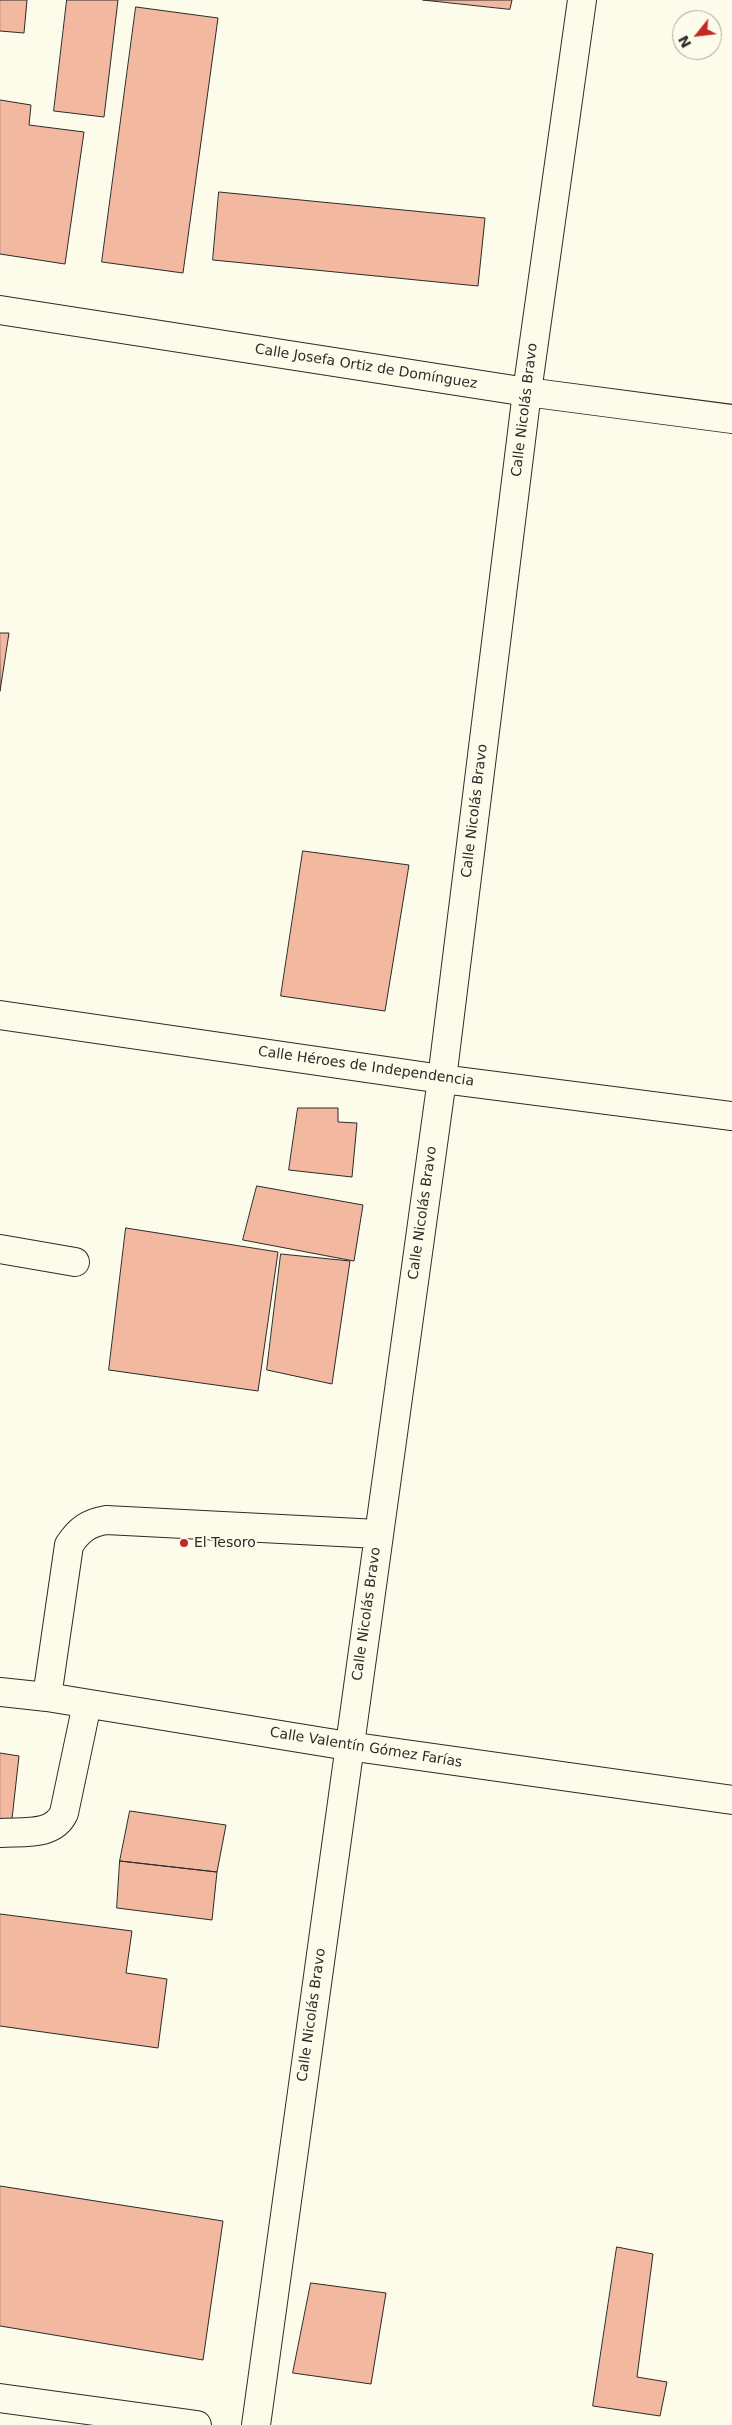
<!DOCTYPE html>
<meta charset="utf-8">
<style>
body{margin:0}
#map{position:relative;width:732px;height:2425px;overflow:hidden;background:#fdfbea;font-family:"DejaVu Sans",sans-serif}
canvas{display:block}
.north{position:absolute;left:672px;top:10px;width:50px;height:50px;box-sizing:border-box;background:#fdfbea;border:1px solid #a9a89e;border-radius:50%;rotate:241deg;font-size:14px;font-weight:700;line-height:20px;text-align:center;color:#2b2b2b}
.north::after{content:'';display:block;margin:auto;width:18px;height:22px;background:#c62828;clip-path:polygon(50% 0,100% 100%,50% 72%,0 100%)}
</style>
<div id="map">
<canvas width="732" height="2425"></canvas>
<div class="north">N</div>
</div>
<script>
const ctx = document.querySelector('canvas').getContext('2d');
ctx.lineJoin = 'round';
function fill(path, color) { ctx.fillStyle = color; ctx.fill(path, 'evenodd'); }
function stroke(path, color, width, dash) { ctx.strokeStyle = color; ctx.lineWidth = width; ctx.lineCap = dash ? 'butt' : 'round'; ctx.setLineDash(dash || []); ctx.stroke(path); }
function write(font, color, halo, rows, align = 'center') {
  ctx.font = font + ' "DejaVu Sans",sans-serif'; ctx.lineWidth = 4; ctx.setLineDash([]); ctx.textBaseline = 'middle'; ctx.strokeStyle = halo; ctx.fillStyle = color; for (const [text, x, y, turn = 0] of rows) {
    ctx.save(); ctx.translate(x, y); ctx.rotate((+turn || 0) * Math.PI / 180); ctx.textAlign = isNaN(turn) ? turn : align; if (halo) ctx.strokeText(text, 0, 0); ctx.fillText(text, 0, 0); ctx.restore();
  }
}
const building = new Path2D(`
 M 0,0 L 27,0 L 24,33 L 0,31 Z
 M 67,0 L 118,0 L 104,117 L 54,111 Z
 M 423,0 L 512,0 L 510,9 Z
 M 136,7 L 218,18 L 183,273 L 102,262 Z
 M 0,100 L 31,105 L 29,125 L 84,132 L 65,264 L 0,254 Z
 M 219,192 L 485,218 L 478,286 L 213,260 Z
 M 0,633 L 9,633 L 0,691 Z
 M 303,851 L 409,865 L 385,1011 L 281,996 Z
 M 298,1108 L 338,1108 L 338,1122 L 357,1123 L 352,1177 L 289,1170 Z
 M 257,1186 L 363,1205 L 354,1261 L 243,1240 Z
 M 126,1228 L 278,1252 L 258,1391 L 109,1370 Z
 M 281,1254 L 350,1261 L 332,1384 L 267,1370 Z
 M 0,1753 L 19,1756 L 11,1828 L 0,1828 Z
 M 130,1811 L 226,1825 L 217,1872 L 120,1861 Z
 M 120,1861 L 217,1872 L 212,1920 L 117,1908 Z
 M 0,1914 L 132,1931 L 126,1973 L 167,1979 L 158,2048 L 0,2026 Z
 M 0,2186 L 223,2221 L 203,2360 L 0,2326 Z
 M 617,2247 L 653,2254 L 637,2377 L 667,2382 L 660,2416 L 593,2406 Z
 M 311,2283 L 386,2293 L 371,2384 L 293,2373 Z`);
fill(building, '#f2b8a0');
stroke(building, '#2b2b2b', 1);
const minor = new Path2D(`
 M 0,310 L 527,392 L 732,419
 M 0,1015 L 442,1079 L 732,1116
 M 0,1249 L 75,1262
 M 0,1692 L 47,1697 L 348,1746 L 732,1800
 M 47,1697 L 69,1545 C 79,1530 88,1523 106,1520 L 378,1534
 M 0,1833 C 22,1831 53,1837 64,1813 L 87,1704
 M 0,2398 L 197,2425
 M 256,2425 L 442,1079 L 527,392 L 582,0`);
stroke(minor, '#2b2b2b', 30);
stroke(minor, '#fdfbea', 28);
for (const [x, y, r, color] of [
 [184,1543,5,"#c62828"]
]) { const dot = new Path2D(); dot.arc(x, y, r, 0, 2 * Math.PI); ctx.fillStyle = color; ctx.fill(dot); stroke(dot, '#fdfbea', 2); }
write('14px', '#2b2b2b', '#fdfbea', [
 ["Calle Josefa Ortiz de Domínguez",366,367,9],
 ["Calle Nicolás Bravo",525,410,-83],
 ["Calle Nicolás Bravo",475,811,-83],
 ["Calle Héroes de Independencia",366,1067,8],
 ["Calle Nicolás Bravo",423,1213,-82],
 ["Calle Nicolás Bravo",367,1614,-82],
 ["Calle Valentín Gómez Farías",366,1748,9],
 ["Calle Nicolás Bravo",312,2015,-82]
]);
write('14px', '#2b2b2b', '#fdfbea', [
 ["El Tesoro",194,1543]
], 'left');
</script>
